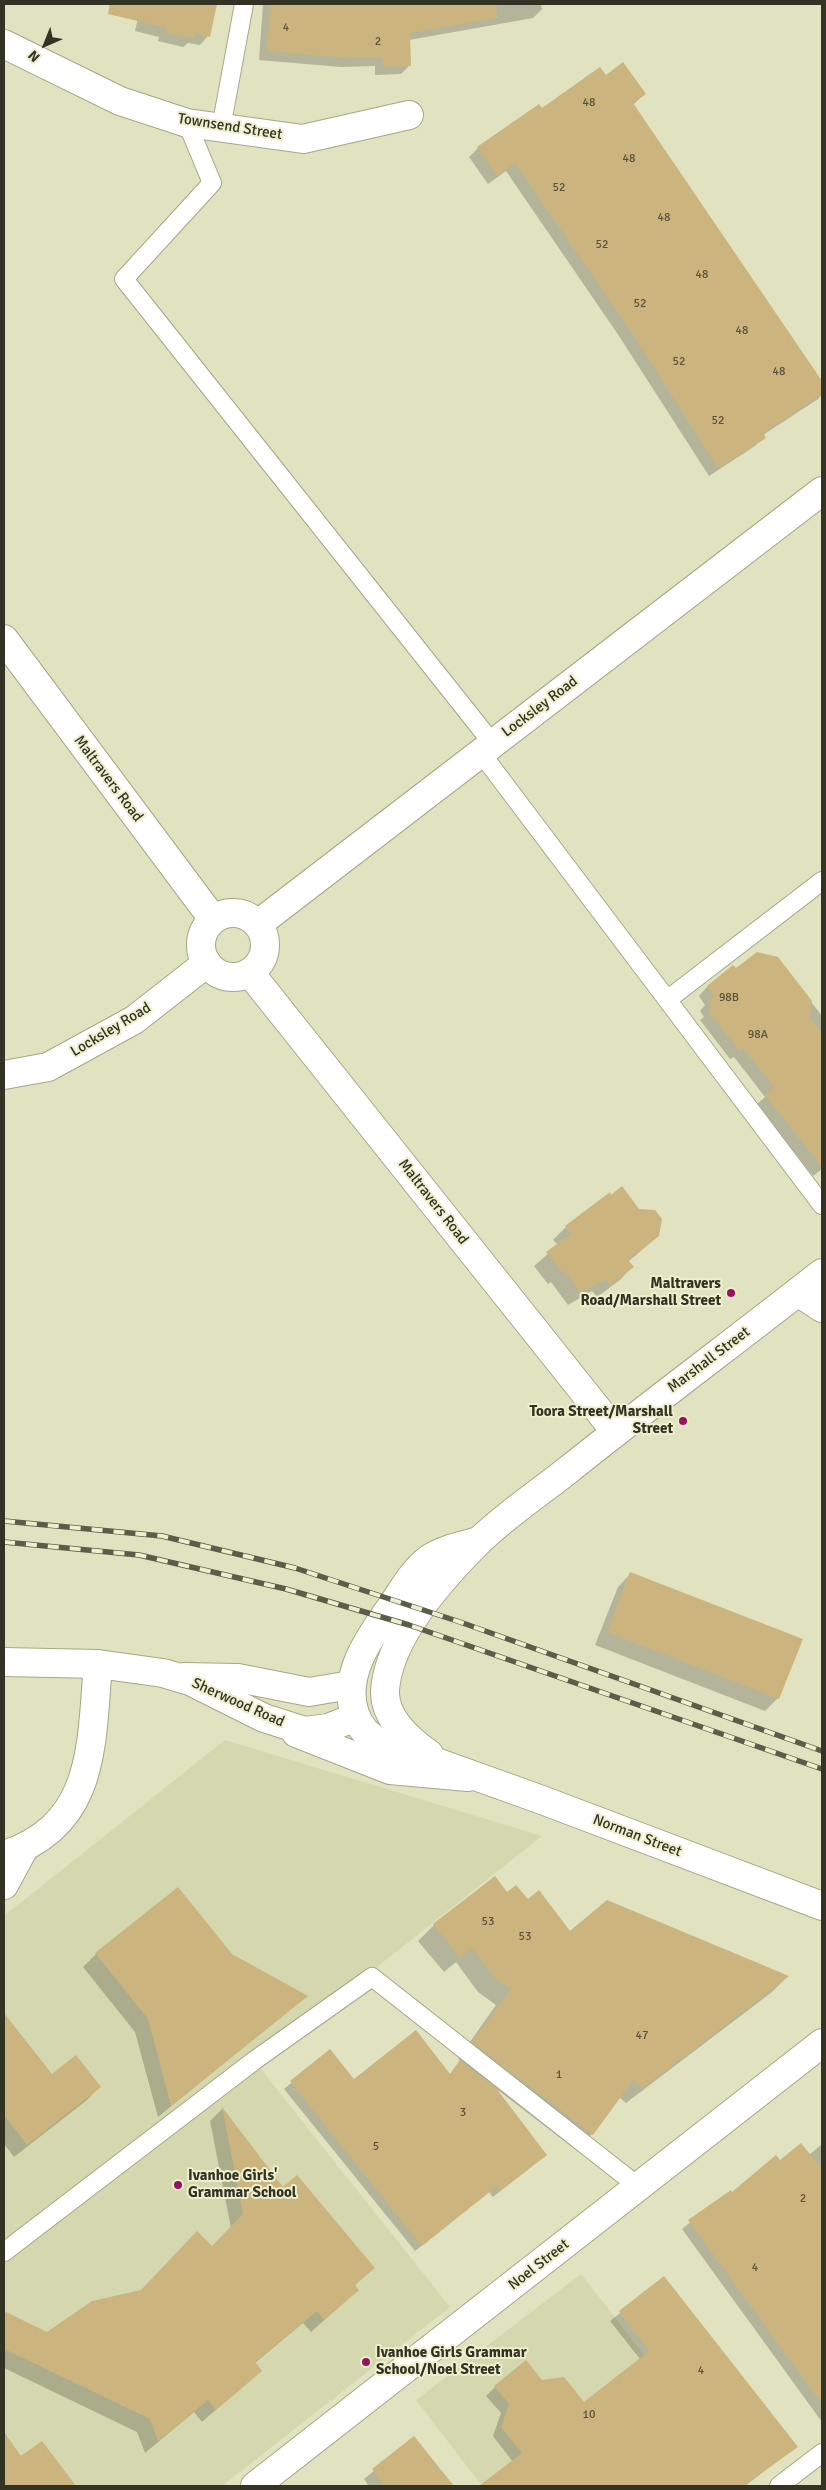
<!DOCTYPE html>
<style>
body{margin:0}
#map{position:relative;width:826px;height:2490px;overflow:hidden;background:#e0e2c0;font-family:Signika,sans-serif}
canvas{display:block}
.frame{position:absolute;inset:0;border:5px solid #323325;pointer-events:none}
.north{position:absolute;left:20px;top:20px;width:50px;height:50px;-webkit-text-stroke:4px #edefcd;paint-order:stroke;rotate:224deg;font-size:14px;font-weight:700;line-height:20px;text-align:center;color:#323325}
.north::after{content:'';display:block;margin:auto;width:18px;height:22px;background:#323325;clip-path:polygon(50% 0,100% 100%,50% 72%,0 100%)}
</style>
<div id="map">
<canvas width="826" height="2490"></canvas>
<div class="frame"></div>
<div class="north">N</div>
</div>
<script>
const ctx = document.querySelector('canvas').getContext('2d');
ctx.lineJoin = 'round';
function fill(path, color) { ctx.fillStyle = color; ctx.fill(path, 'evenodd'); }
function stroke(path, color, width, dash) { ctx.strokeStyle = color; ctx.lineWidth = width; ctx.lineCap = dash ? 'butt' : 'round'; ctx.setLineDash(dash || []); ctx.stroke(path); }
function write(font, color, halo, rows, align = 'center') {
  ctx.font = font + ' Signika,sans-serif'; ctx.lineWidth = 4; ctx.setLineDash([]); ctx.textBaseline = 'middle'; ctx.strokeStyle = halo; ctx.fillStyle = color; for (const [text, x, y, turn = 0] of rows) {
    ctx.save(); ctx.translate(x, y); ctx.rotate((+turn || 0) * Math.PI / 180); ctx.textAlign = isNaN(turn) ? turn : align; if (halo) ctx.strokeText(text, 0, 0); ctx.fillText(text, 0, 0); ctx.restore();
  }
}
fill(new Path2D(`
 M 225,1740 L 542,1836 L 256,2063 L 450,2307 L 222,2486 L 4,2486 L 4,1916 Z
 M 581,2274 L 746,2486 L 482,2486 L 416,2400 Z`), '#d5d8ae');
fill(new Path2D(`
 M 117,4 L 216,4 L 208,36 L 200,45 L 188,43 L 183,47 L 158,41 L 159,37 L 135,31 L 140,10 Z
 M 263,4 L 541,4 L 542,9 L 533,18 L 409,40 L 409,66 L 401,74 L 375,75 L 375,66 L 341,67 L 259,60 Z
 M 606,76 L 644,94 L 633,105 L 822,383 L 822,394 L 818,399 L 763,435 L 764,437 L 755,446 L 709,476 L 619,336 L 506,171 L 488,184 L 469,157 L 478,148 L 542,109 Z
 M 777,958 L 822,1016 L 822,1169 L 813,1176 L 757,1104 L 765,1097 L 734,1057 L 730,1059 L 700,1020 L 704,1017 L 700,1011 L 705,1005 L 699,996 L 707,987 L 733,967 L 736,970 Z
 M 566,1227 L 658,1236 L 628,1262 L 632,1267 L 620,1280 L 597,1297 L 592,1291 L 568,1305 L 551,1282 L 548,1284 L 534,1266 L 558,1245 L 553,1240 Z
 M 630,1574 L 778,1698 L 765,1711 L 595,1645 L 618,1587 Z
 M 507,1894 L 528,1901 L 570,1932 L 787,1977 L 772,1992 L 626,2103 L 619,2097 L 592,2134 L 576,2150 L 494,2087 L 546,2155 L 493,2197 L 489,2192 L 415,2251 L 284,2089 L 330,2051 L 354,2081 L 449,2075 L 461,2061 L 458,2059 L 496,2005 L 478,1992 L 456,1962 L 444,1972 L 418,1941 L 434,1925 Z
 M 96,1954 L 231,1955 L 306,1996 L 158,2117 L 135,2032 L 83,1967 Z
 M 4,2015 L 51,2076 L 99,2087 L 87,2100 L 14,2157 L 4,2144 Z
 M 222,2109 L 283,2189 L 373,2268 L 354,2286 L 358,2290 L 311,2332 L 303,2323 L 255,2363 L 261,2370 L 202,2422 L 194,2412 L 145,2453 L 137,2432 L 4,2368 L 4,2312 L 47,2333 L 141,2291 L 212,2248 L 231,2228 L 210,2121 Z
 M 822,2144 L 822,2422 L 682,2229 L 730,2191 L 732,2194 L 780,2162 L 809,2155 Z
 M 664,2278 L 796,2447 L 745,2486 L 481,2486 L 513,2462 L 493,2436 L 501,2413 L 486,2396 L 495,2387 L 542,2381 L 584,2404 L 640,2359 L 610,2321 Z
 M 414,2438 L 453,2486 L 369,2486 L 364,2479 Z
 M 10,2442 L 21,2458 L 73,2485 L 4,2486 L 4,2446 Z`), '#0003');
fill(new Path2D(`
 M 110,4 L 217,4 L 210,37 L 195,33 L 193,39 L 166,33 L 167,28 L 108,14 Z
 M 271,4 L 496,4 L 497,18 L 410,33 L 411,66 L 383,67 L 383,58 L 350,58 L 267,51 Z
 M 623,62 L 646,94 L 633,103 L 822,381 L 822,394 L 763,433 L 766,438 L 718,468 L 628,327 L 515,163 L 497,176 L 477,147 L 539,104 L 542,108 L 600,67 L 606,75 Z
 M 757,952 L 778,957 L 812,1001 L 810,1018 L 822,1033 L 822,1167 L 765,1095 L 774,1087 L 744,1049 L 740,1051 L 708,1011 L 712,1007 L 708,1001 L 714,996 L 707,986 L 733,965 L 736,968 Z
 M 622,1186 L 639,1209 L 655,1210 L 662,1219 L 659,1236 L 628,1260 L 634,1267 L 610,1285 L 606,1279 L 581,1293 L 564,1270 L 561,1272 L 546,1252 L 571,1234 L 565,1226 L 610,1192 L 611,1195 Z
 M 630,1572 L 803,1639 L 779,1699 L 607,1632 Z
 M 495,1876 L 507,1892 L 516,1885 L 528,1899 L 539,1890 L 570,1931 L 607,1900 L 789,1976 L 643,2088 L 633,2080 L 593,2135 L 472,2042 L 511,1989 L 494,1977 L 472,1948 L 460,1957 L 433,1924 Z
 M 178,1887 L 232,1954 L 308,1996 L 171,2106 L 148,2019 L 95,1953 Z
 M 4,2013 L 52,2074 L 76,2055 L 101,2087 L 27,2145 L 4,2115 Z
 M 416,2030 L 450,2074 L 460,2060 L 496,2088 L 547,2155 L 500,2191 L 497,2186 L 422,2246 L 290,2081 L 330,2049 L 354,2079 Z
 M 222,2107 L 283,2187 L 297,2175 L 375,2268 L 355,2285 L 359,2290 L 324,2320 L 317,2311 L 255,2362 L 262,2371 L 216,2410 L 208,2400 L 158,2441 L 150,2419 L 4,2349 L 4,2311 L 47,2332 L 92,2301 L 141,2290 L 197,2231 L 212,2246 L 243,2214 Z
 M 801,2143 L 822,2169 L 822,2404 L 688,2220 L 731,2190 L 732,2192 L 776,2155 L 780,2160 Z
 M 664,2276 L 798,2447 L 743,2486 L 479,2486 L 522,2453 L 501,2427 L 509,2404 L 494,2386 L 526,2360 L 542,2380 L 564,2377 L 584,2402 L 649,2351 L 619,2311 Z
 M 4,2432 L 21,2456 L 42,2441 L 76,2486 L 4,2486 Z
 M 414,2436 L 454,2486 L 385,2486 L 372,2469 Z`), '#cbb47e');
const service = new Path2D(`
 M 187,123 L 212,183 L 124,279 L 493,744
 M 221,128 L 244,4
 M 481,753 L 822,1205
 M 667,1000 L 822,881
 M 4,2252 L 255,2060 L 372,1977 L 639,2187
 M 779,2486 L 822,2453`);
const minor = new Path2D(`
 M 4,44 L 120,101 L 187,123 L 303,139 L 409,115
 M 258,924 L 822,491
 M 4,1075 L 48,1067 L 134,1020 L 207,963
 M 798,1292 L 822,1308
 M 4,1662 L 98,1664 L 163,1673 L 190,1681 L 264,1718 L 305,1731 L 328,1728 L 356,1717
 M 184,1677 L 238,1678 L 309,1692 L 351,1685
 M 296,1733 L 390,1770 L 468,1777
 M 4,1855 C 96,1825 91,1745 98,1664
 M 4,1885 L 24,1848`);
const tertiary = new Path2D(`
 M 4,639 L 213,919
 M201 945a32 32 0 1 1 64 0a32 32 0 1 1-64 0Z
 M 250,973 L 615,1431
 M 479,1541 C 462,1546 443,1549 429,1559 C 413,1571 404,1588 393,1604 C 371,1635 341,1675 355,1714 C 360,1729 369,1738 383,1743 L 542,1800 L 822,1906
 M 429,1754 C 409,1740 384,1718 385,1691 C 388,1638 441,1579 477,1543 C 504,1516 538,1494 568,1470 C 652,1403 738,1339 822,1273
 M 255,2486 L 822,2043`);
stroke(service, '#a5a787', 20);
stroke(minor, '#a5a787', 30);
stroke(tertiary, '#a5a787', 30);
stroke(service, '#fff', 18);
stroke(minor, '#fff', 28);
stroke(tertiary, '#fff', 28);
const rail = new Path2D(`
 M 4,1521 L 162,1536 L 295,1568 L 460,1622 L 822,1751
 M 4,1542 L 139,1555 L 286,1589 L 409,1625 L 822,1769`);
stroke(rail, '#5b5d4a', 5.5);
stroke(rail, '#edefcd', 4, [11]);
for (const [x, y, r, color] of [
 [731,1293,5,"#980f63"],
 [683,1421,5,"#980f63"],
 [178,2185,5,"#980f63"],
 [366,2362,5,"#980f63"]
]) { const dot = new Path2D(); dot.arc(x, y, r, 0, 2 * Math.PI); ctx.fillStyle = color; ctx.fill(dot); stroke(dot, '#edefcd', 2); }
write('12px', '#58533b', null, [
 ["4",286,28],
 ["2",378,42],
 ["48",589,103],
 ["48",629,159],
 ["52",559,188],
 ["48",664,218],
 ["52",602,245],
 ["48",702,275],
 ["52",640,304],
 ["48",742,331],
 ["52",679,362],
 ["48",779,372],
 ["52",718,421],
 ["98B",729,998],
 ["98A",758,1035],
 ["53",488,1922],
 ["53",525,1937],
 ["47",642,2036],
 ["1",559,2075],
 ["3",463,2113],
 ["5",376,2147],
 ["2",803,2199],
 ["4",755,2268],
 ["4",701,2371],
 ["10",589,2415]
]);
write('15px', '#323325', '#edefcd', [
 ["Townsend Street",230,127,9],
 ["Locksley Road",540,707,-37],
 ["Maltravers Road",108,779,53],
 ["Locksley Road",111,1030,-31],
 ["Maltravers Road",433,1202,52],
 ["Marshall Street",709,1360,-37],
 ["Sherwood Road",238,1703,24],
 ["Norman Street",637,1836,21],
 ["Noel Street",539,2265,-38]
]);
write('bold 15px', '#323325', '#edefcd', [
 ["Maltravers",721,1284],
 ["Road/Marshall Street",721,1301],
 ["Toora Street/Marshall",673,1412],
 ["Street",673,1429],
 ["Ivanhoe Girls'",188,2176,"left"],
 ["Grammar School",188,2193,"left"],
 ["Ivanhoe Girls Grammar",376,2353,"left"],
 ["School/Noel Street",376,2370,"left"]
], 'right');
</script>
